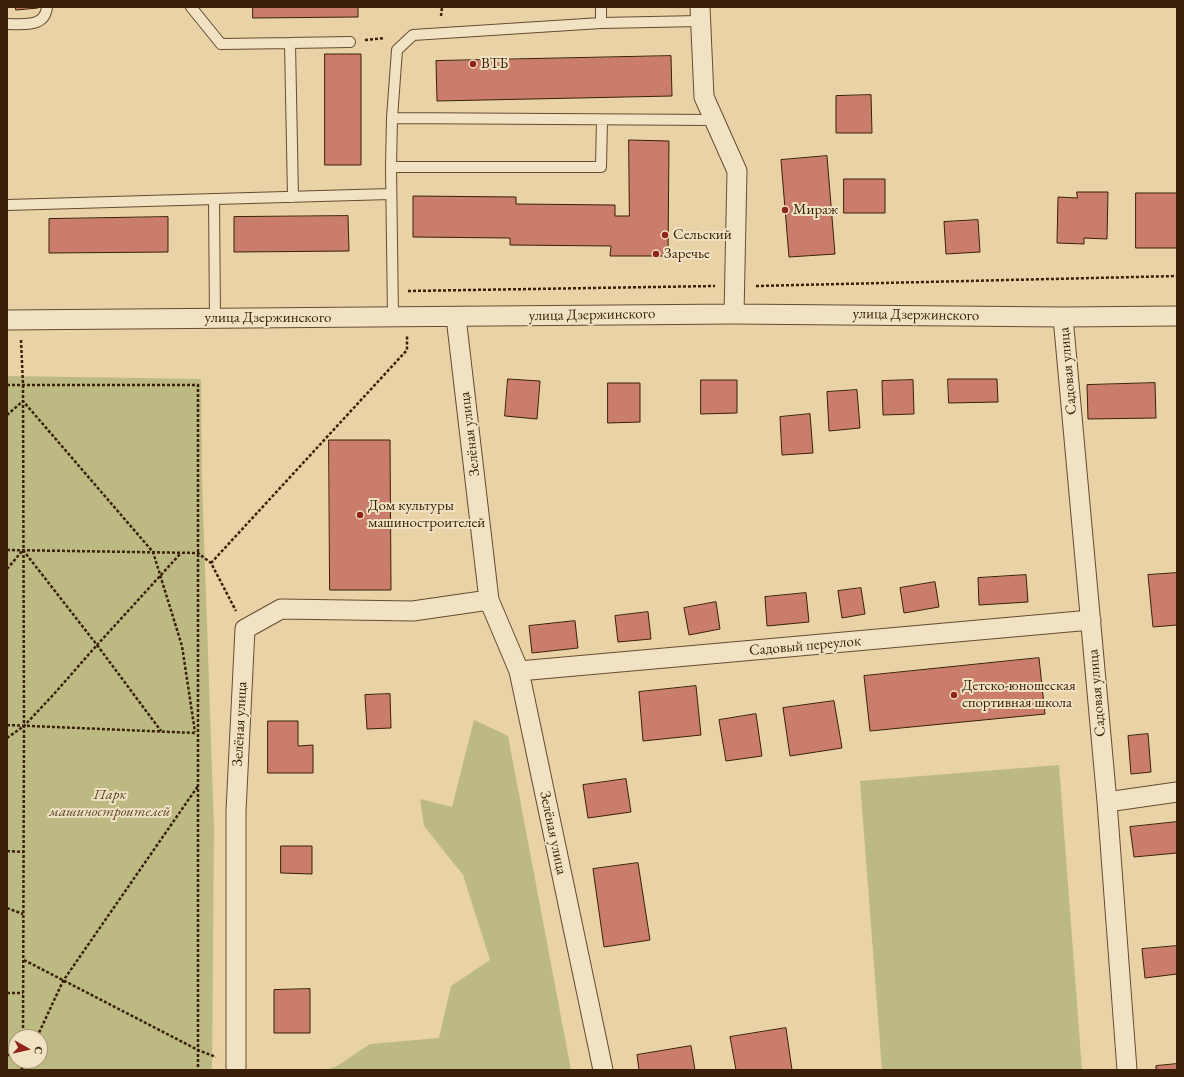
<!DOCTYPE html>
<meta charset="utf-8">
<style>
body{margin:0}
#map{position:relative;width:1184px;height:1077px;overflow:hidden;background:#e9d2a5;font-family:"EB Garamond",serif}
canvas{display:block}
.frame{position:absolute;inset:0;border:8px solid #3b2009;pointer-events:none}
.north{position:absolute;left:8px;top:1029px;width:40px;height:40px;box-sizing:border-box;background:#f1e2c4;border:1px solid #a89479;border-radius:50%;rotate:98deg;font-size:11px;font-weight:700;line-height:16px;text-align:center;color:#3b2009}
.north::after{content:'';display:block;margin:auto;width:14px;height:18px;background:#8f2418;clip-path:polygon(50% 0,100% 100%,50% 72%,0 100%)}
</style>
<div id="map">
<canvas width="1184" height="1077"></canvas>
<div class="frame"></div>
<div class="north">С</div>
</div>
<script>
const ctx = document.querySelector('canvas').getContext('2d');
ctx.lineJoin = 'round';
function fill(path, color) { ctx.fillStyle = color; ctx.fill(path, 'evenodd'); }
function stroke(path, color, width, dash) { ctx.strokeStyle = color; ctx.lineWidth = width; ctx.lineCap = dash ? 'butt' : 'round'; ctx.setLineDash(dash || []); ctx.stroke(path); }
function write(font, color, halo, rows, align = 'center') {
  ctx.font = font + ' "EB Garamond",serif'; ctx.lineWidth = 4; ctx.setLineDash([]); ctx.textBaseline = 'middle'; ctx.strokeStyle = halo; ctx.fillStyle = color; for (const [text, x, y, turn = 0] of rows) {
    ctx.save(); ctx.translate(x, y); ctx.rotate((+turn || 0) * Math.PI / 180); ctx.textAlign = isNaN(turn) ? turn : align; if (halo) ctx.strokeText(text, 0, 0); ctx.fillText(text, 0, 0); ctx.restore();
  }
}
fill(new Path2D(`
 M 7,376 L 201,379 L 202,480 L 214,828 L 212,1070 L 7,1070 ZM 16,1037 L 40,1037 L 40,1061 L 16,1061 Z
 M 474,720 L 508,736 L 571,1070 L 326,1070 L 337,1066 L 370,1044 L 439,1038 L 451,986 L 490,960 L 463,875 L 424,826 L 420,799 L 452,807 Z
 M 1059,765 L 1082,1070 L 882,1070 L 860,781 Z`), '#bcba82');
const building = new Path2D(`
 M 16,7 L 38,7 L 38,8 L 16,10 Z
 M 253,7 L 358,7 L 358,17 L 253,18 Z
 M 325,54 L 361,54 L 361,165 L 325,165 Z
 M 671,56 L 672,96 L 437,101 L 436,61 Z
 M 871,95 L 872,133 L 836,133 L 836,96 Z
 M 629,140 L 669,141 L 668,256 L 610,256 L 611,246 L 510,245 L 510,238 L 413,237 L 413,196 L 516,197 L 516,204 L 615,205 L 615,216 L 629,216 Z
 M 827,156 L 835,254 L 789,257 L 781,160 Z
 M 844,179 L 885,179 L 885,213 L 844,213 Z
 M 1077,192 L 1108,192 L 1107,239 L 1084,238 L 1084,244 L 1057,243 L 1058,197 L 1077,198 Z
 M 1136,193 L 1177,193 L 1177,248 L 1136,248 Z
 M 348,216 L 349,251 L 234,252 L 234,217 Z
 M 168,217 L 168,252 L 49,253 L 49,219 Z
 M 978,220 L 980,252 L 946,254 L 944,222 Z
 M 508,379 L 540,381 L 537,419 L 505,416 Z
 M 948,379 L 997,379 L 998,402 L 949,403 Z
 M 701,380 L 737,380 L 737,413 L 701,414 Z
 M 913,380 L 914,414 L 883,415 L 882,381 Z
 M 608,383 L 640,383 L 640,422 L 608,423 Z
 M 1155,383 L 1156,418 L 1088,419 L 1087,385 Z
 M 857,390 L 860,428 L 829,431 L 827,392 Z
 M 810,414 L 813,453 L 782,455 L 780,417 Z
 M 329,440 L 390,440 L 391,590 L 330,590 Z
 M 1177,573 L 1177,625 L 1153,627 L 1148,575 Z
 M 1026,575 L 1028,602 L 979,605 L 978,578 Z
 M 935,582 L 939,607 L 904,613 L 900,588 Z
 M 861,588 L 865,614 L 842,618 L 838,591 Z
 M 806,593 L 809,622 L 767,626 L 765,597 Z
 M 716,602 L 720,629 L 689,635 L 684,608 Z
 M 648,612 L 651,639 L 618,642 L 615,616 Z
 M 575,621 L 578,648 L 532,653 L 529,626 Z
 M 1039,658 L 1045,714 L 870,731 L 864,676 Z
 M 696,686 L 701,735 L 643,741 L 639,692 Z
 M 390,694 L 391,728 L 367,729 L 365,695 Z
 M 834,701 L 842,748 L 790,756 L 783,708 Z
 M 756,714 L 762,756 L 726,761 L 719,720 Z
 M 268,721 L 298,721 L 298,746 L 313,745 L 313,773 L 268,773 Z
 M 1148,734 L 1151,772 L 1131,774 L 1128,736 Z
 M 626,779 L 631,812 L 588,818 L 583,785 Z
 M 1177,822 L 1177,853 L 1134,857 L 1130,827 Z
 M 281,846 L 312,846 L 312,874 L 281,873 Z
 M 638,863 L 650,940 L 604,947 L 593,869 Z
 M 1177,946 L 1177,974 L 1145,978 L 1142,949 Z
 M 310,989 L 310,1033 L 274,1033 L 274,990 Z
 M 786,1028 L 792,1070 L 736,1070 L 730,1037 Z
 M 691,1046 L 695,1070 L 639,1070 L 637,1055 Z
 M 1177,1064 L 1177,1070 L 1156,1070 L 1156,1066 Z`);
fill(building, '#c97d6a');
stroke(building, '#3b2009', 1);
const service = new Path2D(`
 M 191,7 L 221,44 L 290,43 L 293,197
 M 601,23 L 601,7
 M 7,24 C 23,24 45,28 47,7
 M 290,43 L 350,42
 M 392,118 L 714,120
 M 391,167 L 601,167 L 602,120
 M 214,199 L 215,319
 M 7,205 L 390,194
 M 393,317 L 391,167 L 392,118 L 397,50 L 413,35 L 601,23 L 700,21`);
const minor = new Path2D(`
 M 700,7 L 704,97 L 737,171 L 734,314
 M 456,317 L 489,600 L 519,671 L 603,1070
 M 1063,317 L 1107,802 L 1127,1070
 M 7,320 L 734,314 L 1063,317 L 1177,316
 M 519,671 L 1091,620
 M 1107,802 L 1177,792
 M 236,1070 L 236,811 L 245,629 L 281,609 L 413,611 L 489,600`);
stroke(service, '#664c30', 12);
stroke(minor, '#664c30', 21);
stroke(new Path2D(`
 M 441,16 L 442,7
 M 365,40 L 385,38
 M 756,286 L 1177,276
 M 408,291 L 715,286
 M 21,340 L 23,385 L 24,726 L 23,1037
 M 7,385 L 198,385 L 198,1070
 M 7,415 L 23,401 L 153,552 L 182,646 L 195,732
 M 7,550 L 198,553 L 211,563 L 236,611
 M 211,563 L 407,350 L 407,336
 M 7,569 L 23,550 L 97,645 L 181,553
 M 7,725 L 196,733
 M 7,738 L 24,726 L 54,694 L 97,645 L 161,731
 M 7,851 L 23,852
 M 7,908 L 23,914
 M 24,960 L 198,1050 L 216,1057
 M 7,993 L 23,993
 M 37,1037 L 63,981 L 198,786
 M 7,1055 L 16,1055
 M 21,1070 L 26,1061`), '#3b2009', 2.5, [3, 2]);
stroke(service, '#f1e2c4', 10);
stroke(minor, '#f1e2c4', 19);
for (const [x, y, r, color] of [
 [473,64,4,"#8f2418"],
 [785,210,4,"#8f2418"],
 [665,235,4,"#8f2418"],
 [656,254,4,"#8f2418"],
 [360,515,4,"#8f2418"],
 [954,695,4,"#8f2418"]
]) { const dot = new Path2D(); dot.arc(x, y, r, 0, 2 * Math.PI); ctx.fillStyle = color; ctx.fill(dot); stroke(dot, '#f1e2c4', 1.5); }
write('15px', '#3b2009', '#f1e2c4', [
 ["ВТБ",481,64],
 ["Мираж",793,210],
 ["Сельский",673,235],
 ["Заречье",664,254],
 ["Дом культуры",368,506],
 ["машиностроителей",368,523],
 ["Детско-юношеская",962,686],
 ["спортивная школа",962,703]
], 'left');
write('15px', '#3b2009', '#f1e2c4', [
 ["улица Дзержинского",592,315,-1],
 ["улица Дзержинского",916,315,1],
 ["улица Дзержинского",268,318],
 ["Садовая улица",1068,371,-95],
 ["Зелёная улица",470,434,-97],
 ["Садовый переулок",805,646,-5],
 ["Садовая улица",1097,693,-95],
 ["Зелёная улица",240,724,-87],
 ["Зелёная улица",553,833,78]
]);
write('italic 15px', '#5b4627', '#f1e2c4', [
 ["Парк",110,795],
 ["машиностроителей",110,812]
]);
</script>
